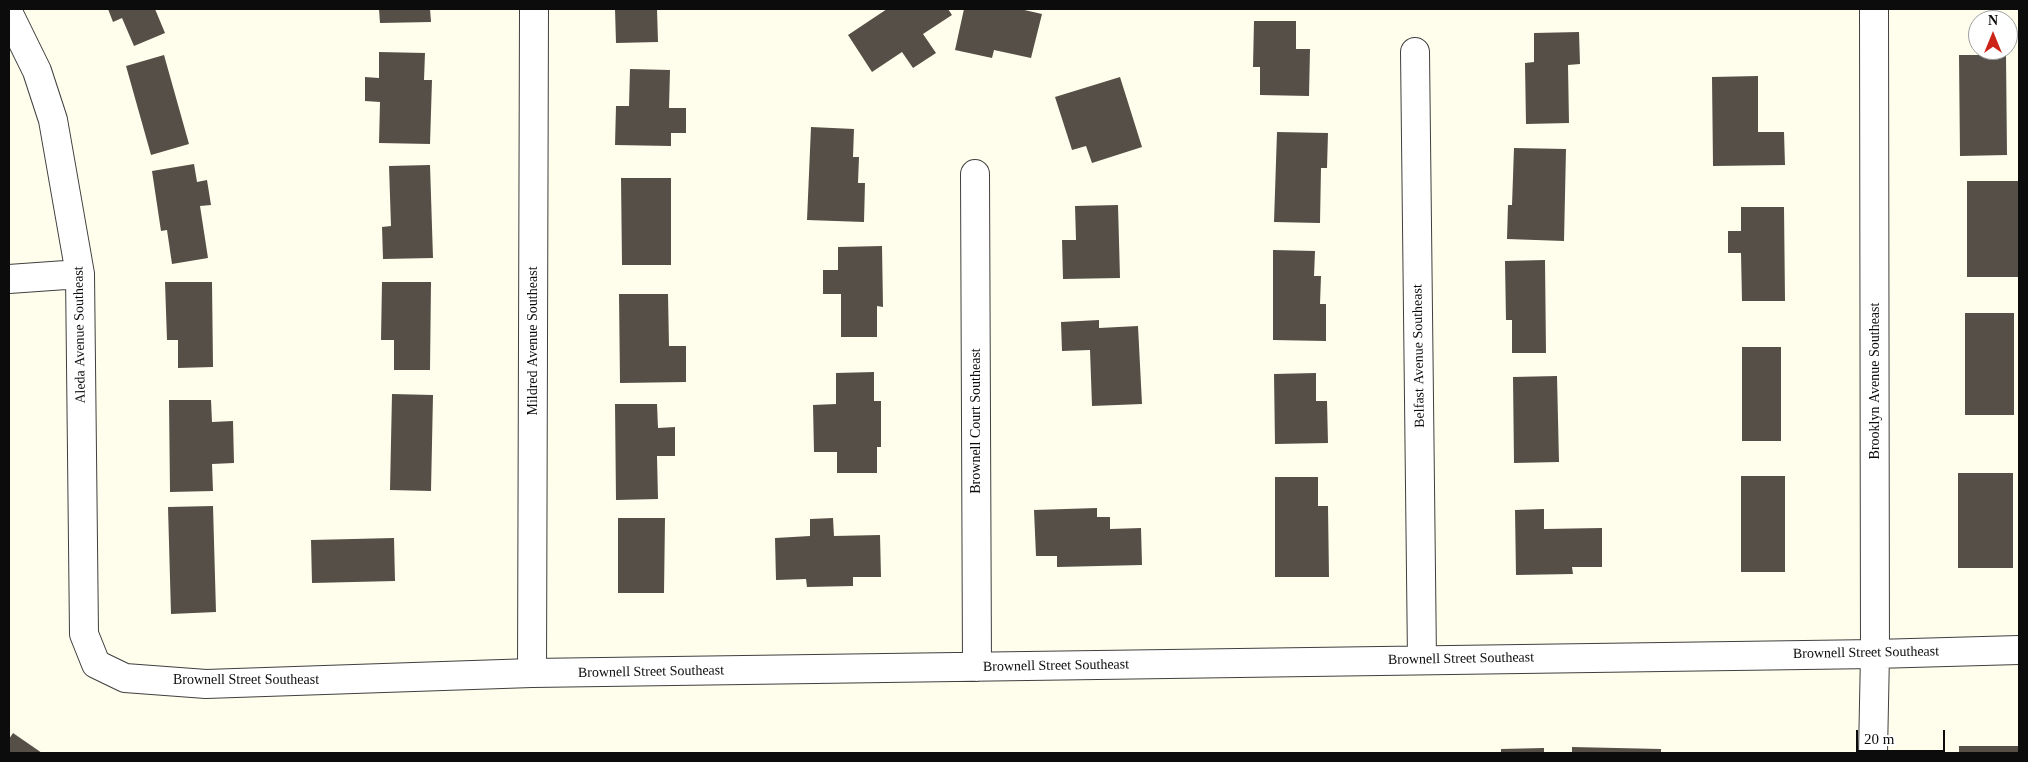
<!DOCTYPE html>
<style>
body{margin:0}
#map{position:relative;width:2028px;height:762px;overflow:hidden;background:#fffeec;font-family:Georgia,serif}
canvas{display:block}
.frame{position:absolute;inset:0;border:10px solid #0c0c0c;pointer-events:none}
.north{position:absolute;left:1968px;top:10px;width:50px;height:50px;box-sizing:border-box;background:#fff;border:1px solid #9e9e9e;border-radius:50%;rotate:0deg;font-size:14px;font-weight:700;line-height:20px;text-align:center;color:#0c0c0c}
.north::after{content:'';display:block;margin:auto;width:18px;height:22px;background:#cb2416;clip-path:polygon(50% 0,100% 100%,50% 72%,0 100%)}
.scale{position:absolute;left:1856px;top:730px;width:89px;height:22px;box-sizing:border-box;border:2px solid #0c0c0c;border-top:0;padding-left:6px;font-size:15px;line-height:18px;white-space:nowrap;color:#0c0c0c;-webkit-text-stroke:4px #fff;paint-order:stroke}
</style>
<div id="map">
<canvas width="2028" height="762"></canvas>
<div class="frame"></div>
<div class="north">N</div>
<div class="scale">20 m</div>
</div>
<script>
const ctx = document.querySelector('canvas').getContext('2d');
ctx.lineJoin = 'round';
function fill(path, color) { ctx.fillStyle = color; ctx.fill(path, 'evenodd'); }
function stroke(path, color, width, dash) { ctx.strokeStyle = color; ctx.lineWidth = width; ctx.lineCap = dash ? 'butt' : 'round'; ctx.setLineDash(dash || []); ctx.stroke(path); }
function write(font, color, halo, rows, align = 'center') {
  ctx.font = font + ' Georgia,serif'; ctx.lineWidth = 5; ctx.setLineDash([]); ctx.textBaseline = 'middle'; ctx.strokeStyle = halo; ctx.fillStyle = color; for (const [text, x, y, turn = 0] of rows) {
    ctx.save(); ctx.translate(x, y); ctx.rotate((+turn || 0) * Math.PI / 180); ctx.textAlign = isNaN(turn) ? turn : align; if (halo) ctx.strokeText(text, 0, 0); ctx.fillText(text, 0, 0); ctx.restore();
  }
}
fill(new Path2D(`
 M 108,9 L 155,9 L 165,33 L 134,46 L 122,18 L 113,22 Z
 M 379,9 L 430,9 L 431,22 L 380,23 Z
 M 615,9 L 657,9 L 658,42 L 616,43 Z
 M 887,9 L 948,9 L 952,15 L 923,34 L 936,53 L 913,68 L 902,52 L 872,72 L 848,35 Z
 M 964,9 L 1020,9 L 1042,14 L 1031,58 L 994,50 L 992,58 L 955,50 Z
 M 1254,21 L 1296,21 L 1296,49 L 1310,49 L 1309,96 L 1260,95 L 1260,67 L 1253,67 Z
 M 1579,32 L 1580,64 L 1568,65 L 1569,123 L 1526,124 L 1525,63 L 1534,62 L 1534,33 Z
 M 379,52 L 425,53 L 424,80 L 432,80 L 430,144 L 379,143 L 380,102 L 365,101 L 365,77 L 379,78 Z
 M 164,55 L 189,144 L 151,155 L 126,66 Z
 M 1959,55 L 2006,55 L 2007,155 L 1960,156 Z
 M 630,69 L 670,70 L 669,108 L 686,108 L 686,133 L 671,133 L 671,146 L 615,145 L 616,106 L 629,106 Z
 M 1758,76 L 1758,132 L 1784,132 L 1785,165 L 1713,166 L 1712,77 Z
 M 1120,77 L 1142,147 L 1092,163 L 1086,146 L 1072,150 L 1055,97 Z
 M 811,127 L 854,129 L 853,157 L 859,157 L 858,183 L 865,183 L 864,222 L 807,220 Z
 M 1277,132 L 1328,133 L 1327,168 L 1321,168 L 1320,223 L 1274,222 Z
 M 1514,148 L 1566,149 L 1564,241 L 1507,239 L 1508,205 L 1512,205 Z
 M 194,164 L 197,182 L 207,180 L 211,205 L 200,206 L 208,258 L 172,264 L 167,230 L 161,231 L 152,171 Z
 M 430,165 L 433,258 L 383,259 L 382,227 L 391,226 L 389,166 Z
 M 621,178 L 671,178 L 671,265 L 622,265 Z
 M 1967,181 L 2019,181 L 2019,277 L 1967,277 Z
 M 1118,205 L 1120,278 L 1063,279 L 1062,240 L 1076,240 L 1075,206 Z
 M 1741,207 L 1784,207 L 1785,301 L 1742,301 L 1741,253 L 1728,253 L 1728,231 L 1741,231 Z
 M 882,246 L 883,307 L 877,306 L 877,337 L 841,337 L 841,294 L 823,294 L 823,270 L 838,270 L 838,247 Z
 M 1273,250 L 1315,251 L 1314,276 L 1321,276 L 1320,304 L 1326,304 L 1326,341 L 1273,340 Z
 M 1545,260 L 1546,353 L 1512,353 L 1512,320 L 1506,320 L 1505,261 Z
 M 165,282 L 212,282 L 213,367 L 178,368 L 178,340 L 167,340 Z
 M 382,282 L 431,282 L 430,370 L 394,370 L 394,340 L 381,340 Z
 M 619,294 L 668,294 L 669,346 L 686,346 L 686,382 L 620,383 Z
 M 1965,313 L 2014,313 L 2014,415 L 1965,415 Z
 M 1099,320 L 1099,328 L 1138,326 L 1142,404 L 1092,406 L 1090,350 L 1062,351 L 1061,322 Z
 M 1742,347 L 1781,347 L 1781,441 L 1742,441 Z
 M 874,372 L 874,401 L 881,401 L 881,447 L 877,447 L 877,473 L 837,473 L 837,452 L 814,452 L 813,405 L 836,404 L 836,373 Z
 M 1316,373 L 1316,401 L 1327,401 L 1328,443 L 1275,444 L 1274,374 Z
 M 1557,376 L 1559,462 L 1514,463 L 1513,377 Z
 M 392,394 L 433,395 L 431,491 L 390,490 Z
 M 169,400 L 211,400 L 212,422 L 233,421 L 234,463 L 212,464 L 213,491 L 170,492 Z
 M 615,404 L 657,404 L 658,428 L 675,427 L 675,456 L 657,456 L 658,499 L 616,500 Z
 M 1958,473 L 2013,473 L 2013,568 L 1958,568 Z
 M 1741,476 L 1785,476 L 1785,572 L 1741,572 Z
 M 1275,477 L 1318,477 L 1318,506 L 1328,506 L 1329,577 L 1275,577 Z
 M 213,506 L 216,612 L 171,614 L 168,507 Z
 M 1097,508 L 1097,517 L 1110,517 L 1110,529 L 1141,528 L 1142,565 L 1057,567 L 1057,556 L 1036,556 L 1034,510 Z
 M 1544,509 L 1544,529 L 1602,528 L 1602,567 L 1572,567 L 1573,574 L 1516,575 L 1515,510 Z
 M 618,518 L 665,518 L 664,593 L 618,593 Z
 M 833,518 L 834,536 L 880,535 L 881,577 L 853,577 L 853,586 L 807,587 L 806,579 L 776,580 L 775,538 L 810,536 L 810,519 Z
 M 394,538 L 395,581 L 312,583 L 311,540 Z
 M 13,733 L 42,753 L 9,753 L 9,739 Z
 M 1959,746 L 2019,746 L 2019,753 L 1959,753 Z
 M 1572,747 L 1661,749 L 1661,753 L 1572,753 Z
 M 1544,748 L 1544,753 L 1501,753 L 1501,749 Z`), '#564f47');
const street = new Path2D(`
 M 9,14 L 37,71 L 53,120 L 80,274 L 84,634 L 96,664 L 125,678 L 206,684 L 532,673 L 1875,654 L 2019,650
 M 1415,52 L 1422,660
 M 975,174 L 977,667
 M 9,279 L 80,274
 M 532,673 L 534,9
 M 1873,753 L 1875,654 L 1874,9`);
stroke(street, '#3f3f3f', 30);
stroke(street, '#fff', 28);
write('14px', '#0c0c0c', '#fff', [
 ["Aleda Avenue Southeast",80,335,-91],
 ["Mildred Avenue Southeast",533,341,-90],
 ["Belfast Avenue Southeast",1419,356,-91],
 ["Brooklyn Avenue Southeast",1875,381,-90],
 ["Brownell Court Southeast",976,421,-90],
 ["Brownell Street Southeast",1866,653,-1],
 ["Brownell Street Southeast",1461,659,-1],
 ["Brownell Street Southeast",1056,666,-1],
 ["Brownell Street Southeast",651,672,-1],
 ["Brownell Street Southeast",246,680]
]);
</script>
